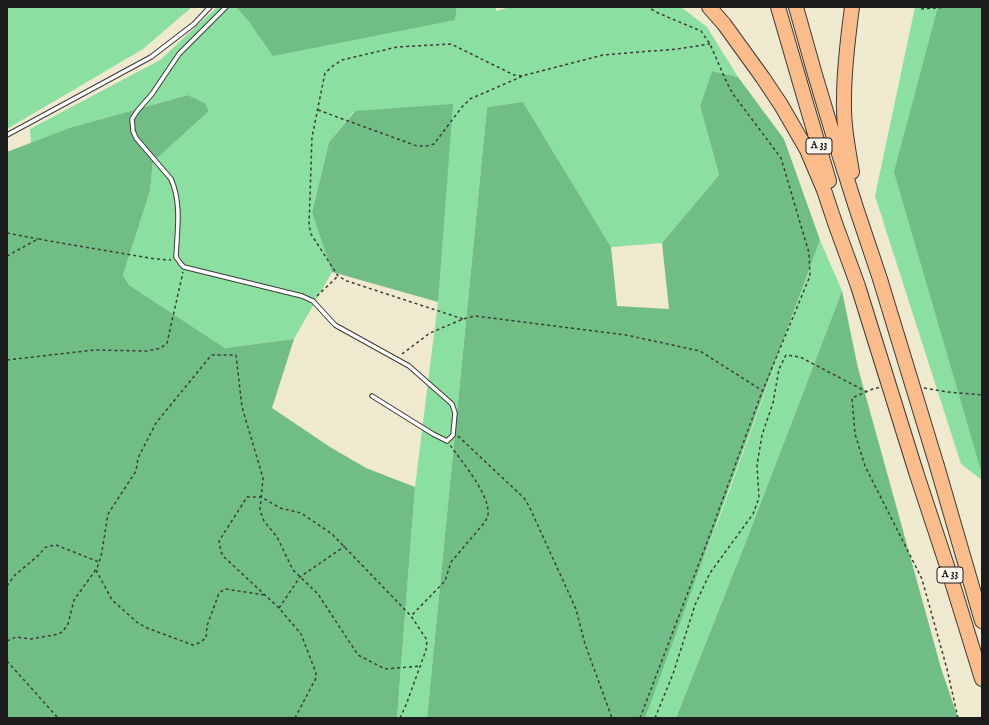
<!DOCTYPE html>
<style>
body{margin:0}
#map{position:relative;width:989px;height:725px;overflow:hidden;background:#efe9cf;font-family:"IM FELL English",serif}
canvas{display:block}
.frame{position:absolute;inset:0;border:8px solid #1c1c1c;pointer-events:none}
</style>
<div id="map">
<canvas width="989" height="725"></canvas>
<div class="frame"></div>
</div>
<script>
const ctx = document.querySelector('canvas').getContext('2d');
ctx.lineJoin = 'round';
function fill(path, color) { ctx.fillStyle = color; ctx.fill(path, 'evenodd'); }
function stroke(path, color, width, dash) { ctx.strokeStyle = color; ctx.lineWidth = width; ctx.lineCap = dash ? 'butt' : 'round'; ctx.setLineDash(dash || []); ctx.stroke(path); }
function write(font, color, halo, rows, align = 'center') {
  ctx.font = font + ' "IM FELL English",serif'; ctx.lineWidth = 3.5; ctx.setLineDash([]); ctx.textBaseline = 'middle'; ctx.strokeStyle = halo; ctx.fillStyle = color; for (const [text, x, y, turn = 0] of rows) {
    ctx.save(); ctx.translate(x, y); ctx.rotate((+turn || 0) * Math.PI / 180); ctx.textAlign = isNaN(turn) ? turn : align; if (halo) ctx.strokeText(text, 0, 0); ctx.fillText(text, 0, 0); ctx.restore();
  }
}
fill(new Path2D(`
 M 7,7 L 192,7 L 143,49 L 7,129 Z
 M 217,7 L 236,7 L 250,23 L 455,20 L 457,7 L 496,7 L 496,11 L 510,7 L 681,7 L 707,27 L 738,77 L 712,71 L 700,106 L 719,175 L 662,243 L 611,247 L 523,102 L 487,107 L 427,718 L 397,718 L 415,487 L 438,302 L 354,111 L 329,142 L 312,213 L 332,272 L 294,339 L 225,348 L 129,285 L 123,275 L 150,191 L 153,162 L 209,111 L 205,103 L 188,95 L 69,128 L 31,143 L 30,129 L 160,60 Z
 M 915,7 L 982,7 L 982,480 L 961,464 L 875,196 Z
 M 820,240 L 842,291 L 745,544 L 676,718 L 643,718 L 727,497 Z`), '#8bdfa0');
fill(new Path2D(`
 M 236,7 L 457,7 L 455,20 L 273,56 L 250,23 Z
 M 938,7 L 982,7 L 982,474 L 894,172 Z
 M 712,71 L 738,77 L 784,139 L 820,240 L 645,718 L 427,718 L 487,107 L 523,102 L 611,247 L 617,306 L 669,309 L 662,243 L 719,175 L 700,106 Z
 M 188,95 L 205,103 L 209,111 L 153,162 L 150,191 L 123,275 L 129,285 L 225,348 L 294,339 L 272,408 L 330,447 L 366,468 L 415,487 L 397,718 L 7,718 L 7,152 L 69,128 Z
 M 453,104 L 438,302 L 332,272 L 312,213 L 329,142 L 355,111 Z
 M 842,291 L 858,368 L 941,668 L 958,718 L 676,718 L 745,544 Z`), '#70be86');
const service = new Path2D(`
 M 226,7 L 179,54 L 152,94 L 138,110 L 132,119 L 133,131 L 136,138 L 171,179 C 182,203 177,232 176,257 L 181,264 L 184,267 L 302,296 L 313,301 L 335,325 L 409,366 L 452,404 L 455,413 L 453,435 L 447,441 L 433,434 L 372,396
 M 7,135 L 151,57 L 194,24 L 210,7`);
const motorway = new Path2D(`
 M 709,7 L 724,24 L 763,78 L 781,105 L 807,150 L 824,190 L 835,223 L 858,286
 M 778,7 L 803,93 L 829,181
 M 796,7 C 821,99 849,189 880,279
 M 852,7 C 848,37 844,68 844,99 C 843,123 848,148 852,172
 M 937,466 L 982,621
 M 916,472 L 948,569 L 982,679`);
stroke(service, '#3c3b37', 5.5);
stroke(motorway, '#3c3b37', 16);
stroke(new Path2D(`
 M 921,9 L 949,7
 M 318,110 L 417,146 L 426,146 L 434,144 L 462,107 L 470,99 L 523,76
 M 7,233 L 38,239
 M 7,256 L 38,239 L 155,259 L 171,260
 M 317,296 L 338,276
 M 463,319 L 347,281 L 338,276 L 311,234 L 309,225 L 312,137 L 325,73 L 334,65 L 342,60 L 397,47 L 451,44 L 514,75 L 522,76 L 603,55 L 677,49 L 710,44
 M 402,354 L 430,333 L 463,319 L 475,316 L 626,335 L 700,351 L 763,391
 M 7,360 L 94,350 L 147,351 L 161,348 L 167,343 L 183,272
 M 879,388 L 875,388 L 852,398 L 855,434 L 865,466 L 922,579 L 947,669 L 958,718
 M 924,388 L 947,392 L 982,395
 M 458,436 L 524,498 L 529,506 L 576,609 L 585,644 L 612,718
 M 96,570 L 112,600 L 138,623 L 147,628 L 193,645 L 199,643 L 206,638 L 207,626 L 219,593 L 225,589 L 265,595
 M 7,586 L 14,576 L 40,554 L 44,548 L 50,546 L 56,545 L 99,562
 M 279,608 L 300,577 L 345,546
 M 7,641 L 16,637 L 31,639 L 59,634 L 63,631 L 68,624 L 74,600 L 97,568 L 101,557 L 108,514 L 136,471 L 138,458 L 156,423 L 209,358 L 212,355 L 236,355 L 242,407 L 263,478 L 260,510 L 264,521 L 277,537 L 293,570 L 318,594 L 358,655 L 385,669 L 420,666
 M 7,661 L 58,718
 M 295,718 L 316,678 L 316,673 L 301,634 L 279,608 L 224,557 L 221,552 L 219,541 L 247,497 L 261,497 L 280,508 L 301,513 L 332,534 L 411,616
 M 400,718 L 406,705 L 426,650 L 427,640 L 411,616 L 445,581 L 451,562 L 485,522 C 487,518 489,514 488,510 C 486,490 462,462 450,445
 M 640,718 L 709,537 L 760,397 L 810,276 L 809,253 L 781,158 L 733,94 L 727,83 L 710,44 L 701,31 L 658,13 L 648,7
 M 655,718 L 673,674 L 695,605 L 710,573 L 753,514 L 759,498 L 757,465 L 762,435 L 773,403 L 779,369 L 786,355 L 800,357 L 867,392`), '#3c3b37', 1.5, [3, 3]);
stroke(service, '#fff', 3.5);
stroke(motorway, '#f9bc8a', 14);
const motorwayBridge = new Path2D(`
 M 880,279 L 937,466
 M 858,286 L 916,472`);
stroke(motorwayBridge, '#3c3b37', 16, []);
stroke(motorwayBridge, '#f9bc8a', 14);
for (const [x, y, w] of [
 [819,146,26],
 [950,575,26]
]) { const box = new Path2D(); box.roundRect(x - w / 2, y - 8, w, 16, 3); ctx.fillStyle = '#fbf7ec'; ctx.fill(box); stroke(box, '#1c1c1c', 1); }
write('bold 10px', '#1c1c1c', null, [
 ["A 33",819,146],
 ["A 33",950,575]
]);
</script>
